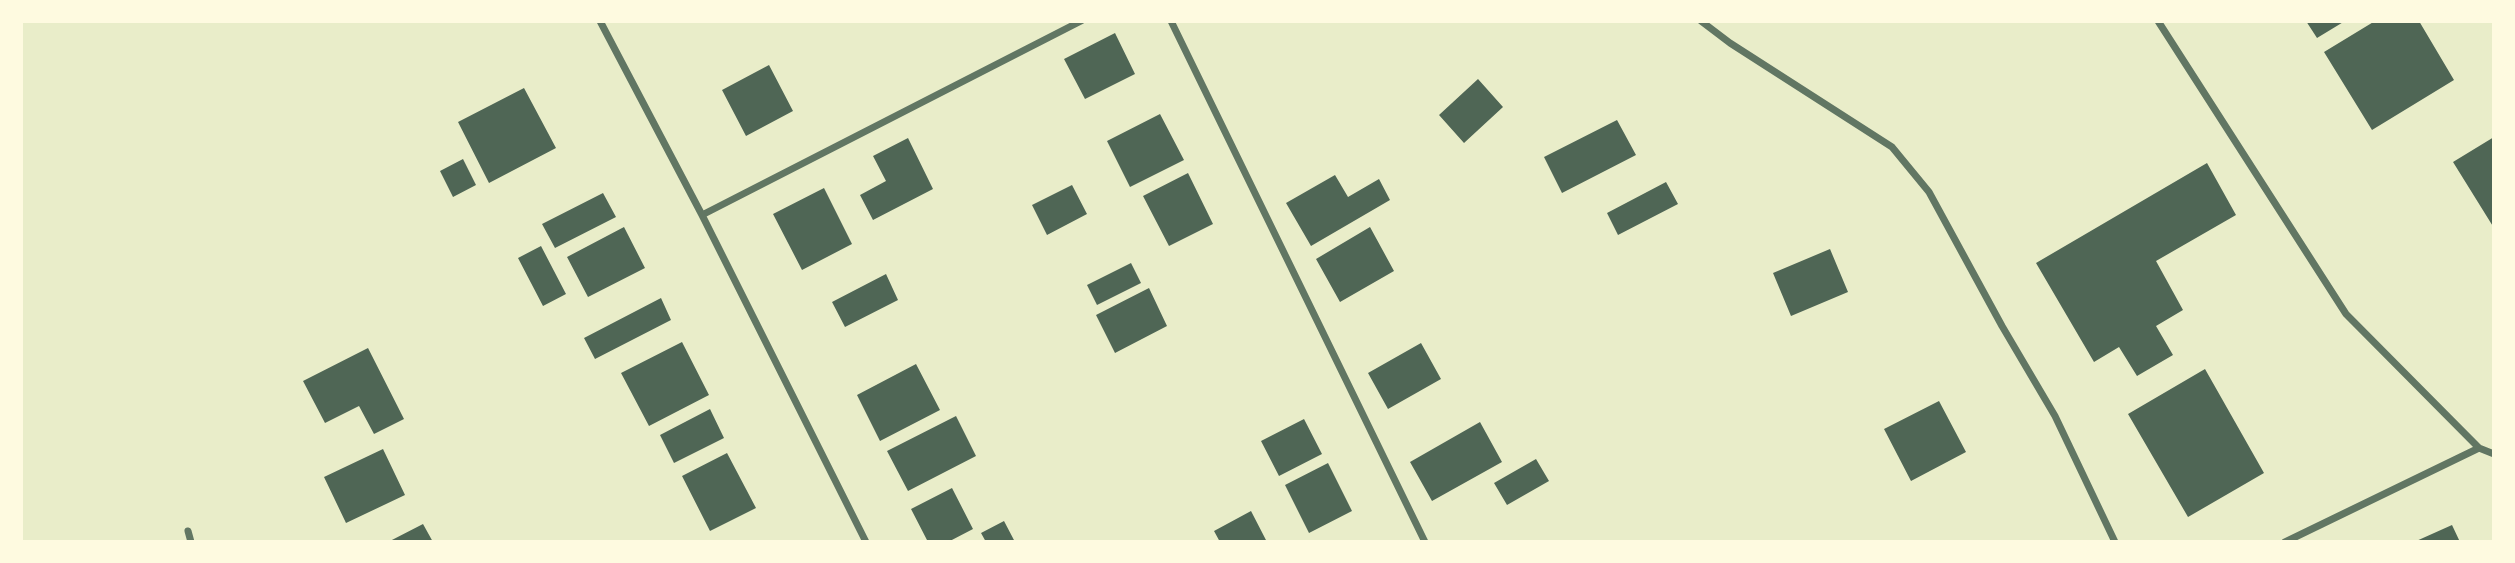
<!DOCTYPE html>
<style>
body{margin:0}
#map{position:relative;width:2515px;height:563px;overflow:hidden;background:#e9edc9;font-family:Arial,sans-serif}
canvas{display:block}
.frame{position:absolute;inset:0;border:23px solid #fefae0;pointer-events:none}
</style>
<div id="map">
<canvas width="2515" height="563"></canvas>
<div class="frame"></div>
</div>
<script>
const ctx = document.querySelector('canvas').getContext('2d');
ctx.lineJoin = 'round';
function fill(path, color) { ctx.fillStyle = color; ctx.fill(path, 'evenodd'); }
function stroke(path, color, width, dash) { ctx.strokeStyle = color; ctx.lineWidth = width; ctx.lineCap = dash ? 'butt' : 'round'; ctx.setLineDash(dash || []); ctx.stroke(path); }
fill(new Path2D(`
 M 2306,21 L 2345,21 L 2317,38 Z
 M 2375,21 L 2419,21 L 2454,80 L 2372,130 L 2324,52 Z
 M 1115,33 L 1135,74 L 1085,99 L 1064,59 Z
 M 769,65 L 793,111 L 746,136 L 722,90 Z
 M 1478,79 L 1503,107 L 1464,143 L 1439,115 Z
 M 524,88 L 556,148 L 489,183 L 458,122 Z
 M 1160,114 L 1184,160 L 1130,187 L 1107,141 Z
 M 1617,120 L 1636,155 L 1562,193 L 1544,157 Z
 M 2494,137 L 2494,228 L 2453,162 Z
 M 908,138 L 933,189 L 873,220 L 860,195 L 886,181 L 873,156 Z
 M 463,159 L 476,185 L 453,197 L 440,171 Z
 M 2207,163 L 2236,215 L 2156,261 L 2183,310 L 2156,326 L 2173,355 L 2137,376 L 2119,347 L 2094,362 L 2036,263 Z
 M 1188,173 L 1213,224 L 1169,246 L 1143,196 Z
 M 1335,175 L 1348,197 L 1379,179 L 1390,200 L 1311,246 L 1286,203 Z
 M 1666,182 L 1678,204 L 1618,235 L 1607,213 Z
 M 1072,185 L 1087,214 L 1047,235 L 1032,205 Z
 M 824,188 L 852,244 L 802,270 L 773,214 Z
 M 603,193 L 616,217 L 555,248 L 542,224 Z
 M 624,227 L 645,268 L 588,297 L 567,257 Z
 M 1370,227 L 1394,271 L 1340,302 L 1316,259 Z
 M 541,246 L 566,294 L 543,306 L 518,258 Z
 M 1830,249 L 1848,292 L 1791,316 L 1773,273 Z
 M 1131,263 L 1141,283 L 1097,305 L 1087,285 Z
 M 886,274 L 898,300 L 845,327 L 832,302 Z
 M 1149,288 L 1167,326 L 1115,353 L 1096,315 Z
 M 661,298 L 671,320 L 595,359 L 584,338 Z
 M 682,342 L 709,395 L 649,426 L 621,373 Z
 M 1421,343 L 1441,379 L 1388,409 L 1368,373 Z
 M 368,348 L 404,419 L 374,434 L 359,406 L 325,423 L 303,381 Z
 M 916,364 L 940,410 L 880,441 L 857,395 Z
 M 2205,369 L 2264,473 L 2188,517 L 2128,414 Z
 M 1939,401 L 1966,452 L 1911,481 L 1884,429 Z
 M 710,409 L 724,438 L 674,463 L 660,435 Z
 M 956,416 L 976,456 L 908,491 L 887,451 Z
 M 1304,419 L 1322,454 L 1279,476 L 1261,441 Z
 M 1480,422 L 1502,462 L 1432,501 L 1410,462 Z
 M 383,449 L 405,495 L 346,523 L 324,477 Z
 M 727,453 L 756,508 L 710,531 L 682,476 Z
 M 1536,459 L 1549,481 L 1507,505 L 1494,483 Z
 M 1328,463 L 1352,511 L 1309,533 L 1285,485 Z
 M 952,488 L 973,529 L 948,542 L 928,542 L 911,509 Z
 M 1251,511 L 1267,542 L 1220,542 L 1214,531 Z
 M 1004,521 L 1015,542 L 986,542 L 981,533 Z
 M 423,524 L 433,542 L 388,542 Z
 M 2452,525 L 2460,542 L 2414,542 Z`), '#4f6655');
stroke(new Path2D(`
 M 600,21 L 702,215 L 866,542
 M 1171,21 L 1425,542
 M 1701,21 L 1730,43 L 1892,147 L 1929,192 L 2002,326 L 2055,416 L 2115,542
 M 2158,21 L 2346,314 L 2479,448 L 2494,454
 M 702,215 L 1081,21
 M 188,531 L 191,542
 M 2285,542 L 2479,448`), '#617663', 7);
</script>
